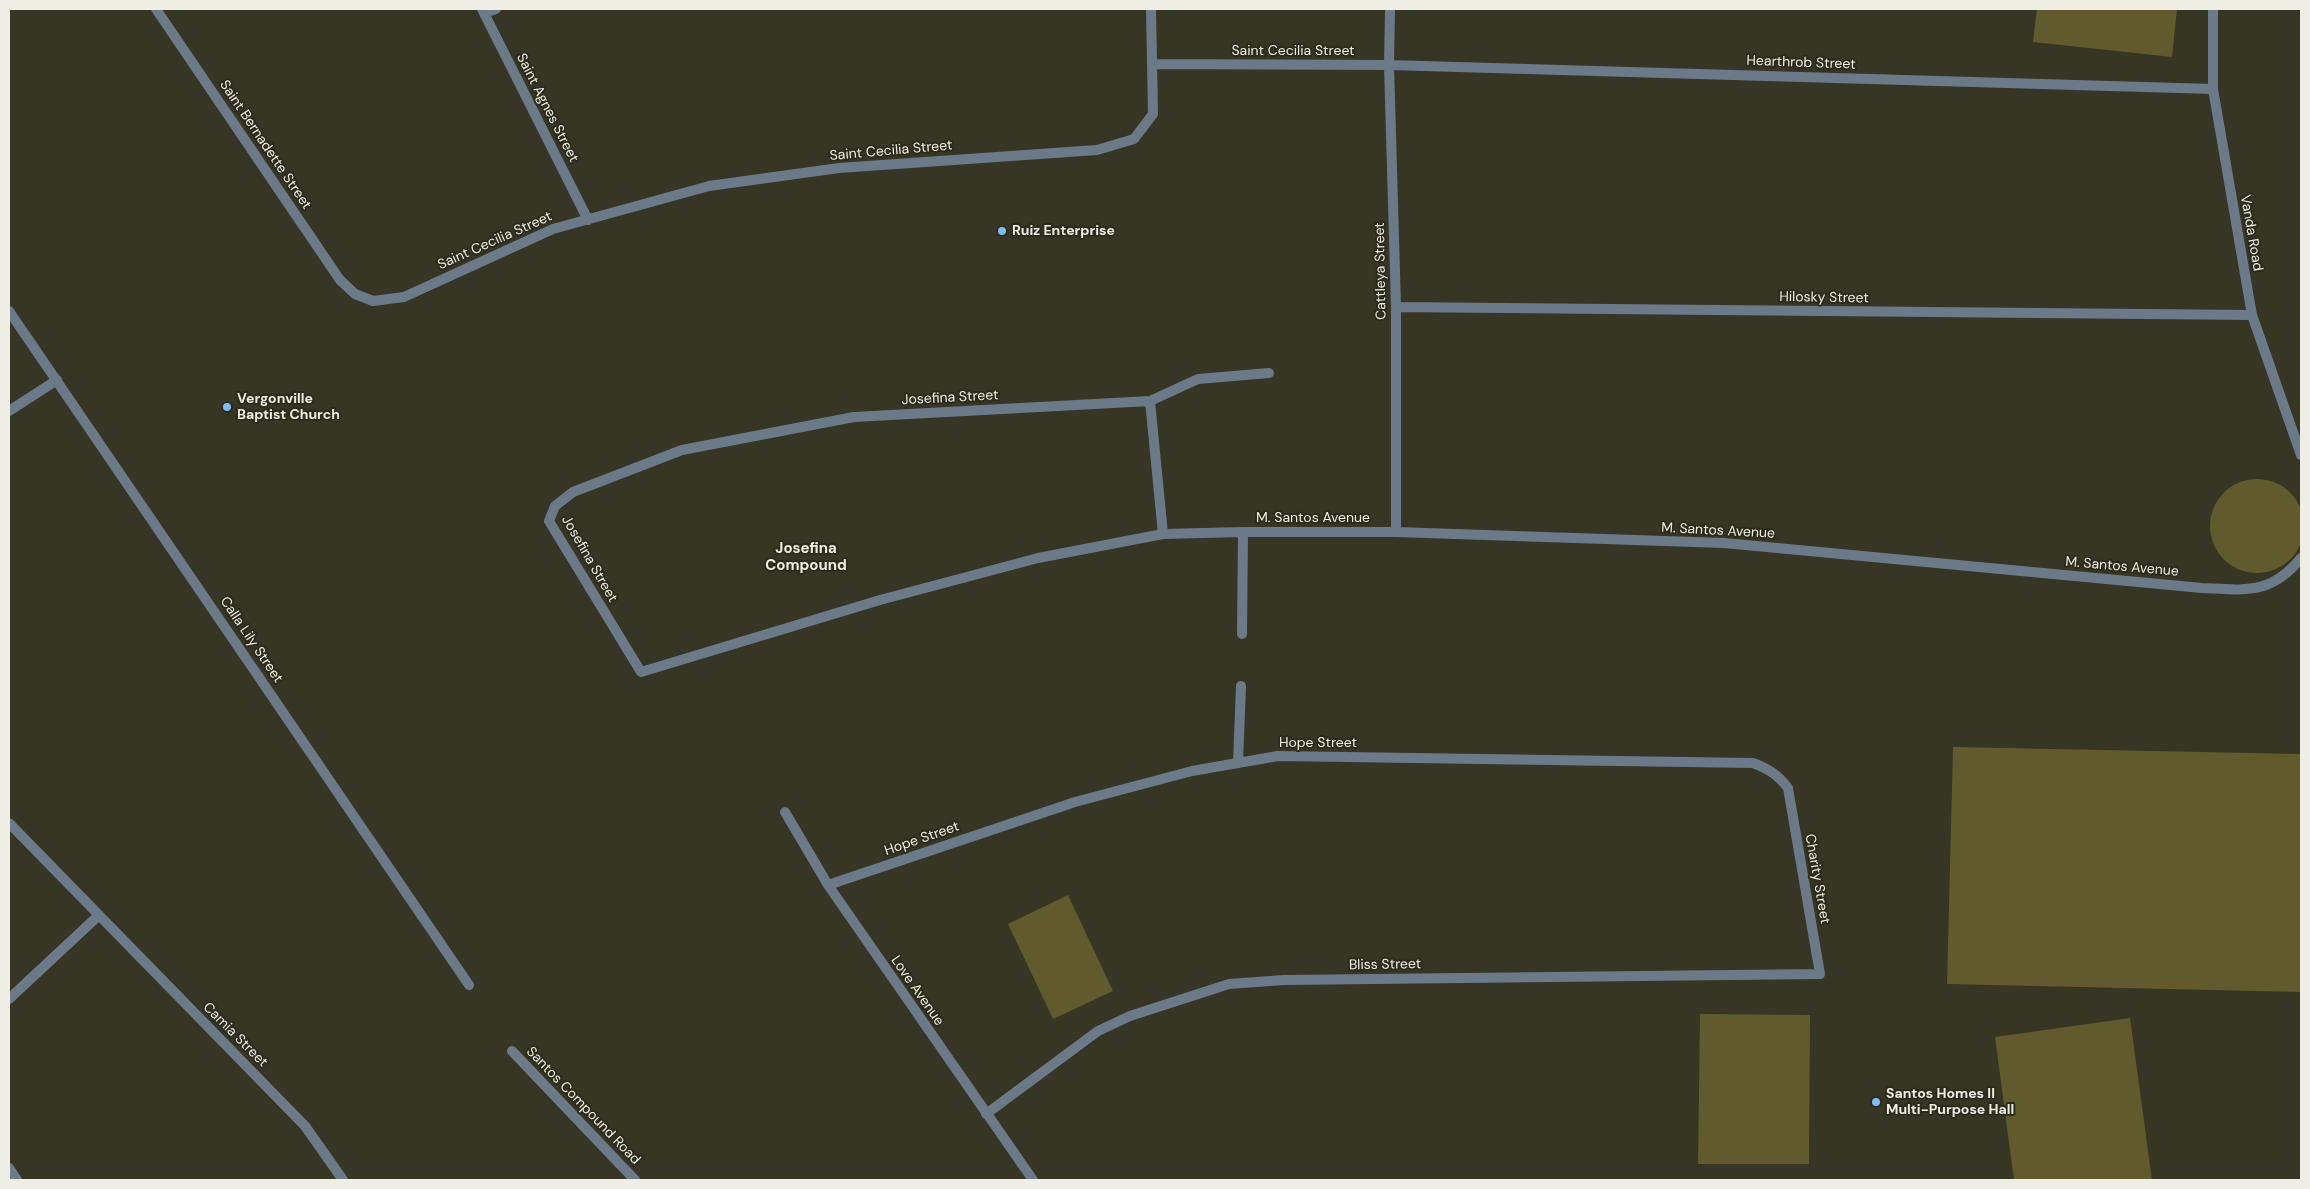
<!DOCTYPE html>
<style>
body{margin:0}
#map{position:relative;width:2310px;height:1189px;overflow:hidden;background:#373524;font-family:"DM Sans",sans-serif}
canvas{display:block}
.frame{position:absolute;inset:0;border:10px solid #efeee4;pointer-events:none}
</style>
<div id="map">
<canvas width="2310" height="1189"></canvas>
<div class="frame"></div>
</div>
<script>
const ctx = document.querySelector('canvas').getContext('2d');
ctx.lineJoin = 'round';
function fill(path, color) { ctx.fillStyle = color; ctx.fill(path, 'evenodd'); }
function stroke(path, color, width, dash) { ctx.strokeStyle = color; ctx.lineWidth = width; ctx.lineCap = dash ? 'butt' : 'round'; ctx.setLineDash(dash || []); ctx.stroke(path); }
function write(font, color, halo, rows, align = 'center') {
  ctx.font = font + ' "DM Sans",sans-serif'; ctx.lineWidth = 4; ctx.setLineDash([]); ctx.textBaseline = 'middle'; ctx.strokeStyle = halo; ctx.fillStyle = color; for (const [text, x, y, turn = 0] of rows) {
    ctx.save(); ctx.translate(x, y); ctx.rotate((+turn || 0) * Math.PI / 180); ctx.textAlign = isNaN(turn) ? turn : align; if (halo) ctx.strokeText(text, 0, 0); ctx.fillText(text, 0, 0); ctx.restore();
  }
}
fill(new Path2D(`
 M 2037,9 L 2177,9 L 2172,57 L 2033,42 Z
 M2210 526a47 47 0 1 1 94 0a47 47 0 1 1-94 0Z
 M 1953,747 L 2301,754 L 2301,992 L 1947,984 Z
 M 1068,895 L 1113,991 L 1053,1019 L 1008,924 Z
 M 1700,1014 L 1810,1015 L 1809,1164 L 1698,1164 Z
 M 2130,1018 L 2152,1180 L 2014,1180 L 1995,1037 Z`), '#615a2c');
stroke(new Path2D(`
 M 156,9 L 340,280 L 355,294 L 373,301 L 404,297 L 553,229 L 709,186 L 839,168 L 1097,150 L 1134,139 L 1153,114 L 1151,9
 M 482,9 L 588,220
 M 1390,9 L 1389,65 L 1396,307 L 1396,532
 M 2213,9 L 2213,89 L 2252,315 L 2301,455
 M 484,13 L 496,9
 M 1152,64 L 1389,65 L 2213,89
 M 1396,307 L 2252,315
 M 9,311 L 469,985
 M 1150,401 L 1163,534
 M 9,411 L 57,380
 M 1243,532 L 1163,534 L 1038,558 L 880,600 L 641,672 L 549,521 L 555,506 L 573,492 L 682,450 L 854,417 L 1150,401 L 1198,379 L 1269,373
 M 1242,634 L 1243,532 L 1396,532 L 1724,543 L 2202,588 C 2246,590 2271,595 2301,558
 M 1238,763 L 1241,686
 M 785,812 L 828,885 L 1033,1180
 M 9,823 L 305,1126 L 343,1180
 M 828,885 L 1075,802 L 1192,771 L 1278,756 L 1753,763 C 1769,769 1778,775 1788,788 L 1820,974 L 1284,980 L 1229,984 L 1130,1016 L 1098,1031 L 986,1114
 M 9,999 L 98,916
 M 512,1051 L 635,1180`), '#6b7a89', 10);
stroke(new Path2D(`
 M 9,1168 L 17,1180`), '#6b7a89', 10);
for (const [x, y, r, color] of [
 [1002,231,5,"#7fbdfa"],
 [227,407,5,"#7fbdfa"],
 [1876,1102,5,"#7fbdfa"]
]) { const dot = new Path2D(); dot.arc(x, y, r, 0, 2 * Math.PI); ctx.fillStyle = color; ctx.fill(dot); stroke(dot, '#2d2b1a', 2); }
write('14px', '#efeee4', '#2d2b1a', [
 ["Saint Cecilia Street",1293,51],
 ["Hearthrob Street",1801,63,2],
 ["Saint Agnes Street",547,108,63],
 ["Saint Bernadette Street",265,145,56],
 ["Saint Cecilia Street",891,151,-5],
 ["Vanda Road",2251,233,80],
 ["Saint Cecilia Street",495,241,-24],
 ["Cattleya Street",1381,271,-91],
 ["Hilosky Street",1824,298,1],
 ["Josefina Street",950,398,-3],
 ["M. Santos Avenue",1313,518],
 ["M. Santos Avenue",1718,531,3],
 ["Josefina Street",589,559,60],
 ["M. Santos Avenue",2122,567,5],
 ["Calla Lily Street",251,640,56],
 ["Hope Street",1318,743],
 ["Hope Street",922,839,-19],
 ["Charity Street",1817,879,80],
 ["Bliss Street",1385,965,-1],
 ["Love Avenue",917,991,55],
 ["Camia Street",235,1035,45],
 ["Santos Compound Road",583,1106,46]
]);
write('bold 14px', '#efeee4', '#2d2b1a', [
 ["Ruiz Enterprise",1012,231],
 ["Vergonville",237,399],
 ["Baptist Church",237,415],
 ["Santos Homes II",1886,1094],
 ["Multi-Purpose Hall",1886,1110]
], 'left');
write('bold 15px', '#efeee4', '#2d2b1a', [
 ["Josefina",806,549],
 ["Compound",806,566]
]);
</script>
